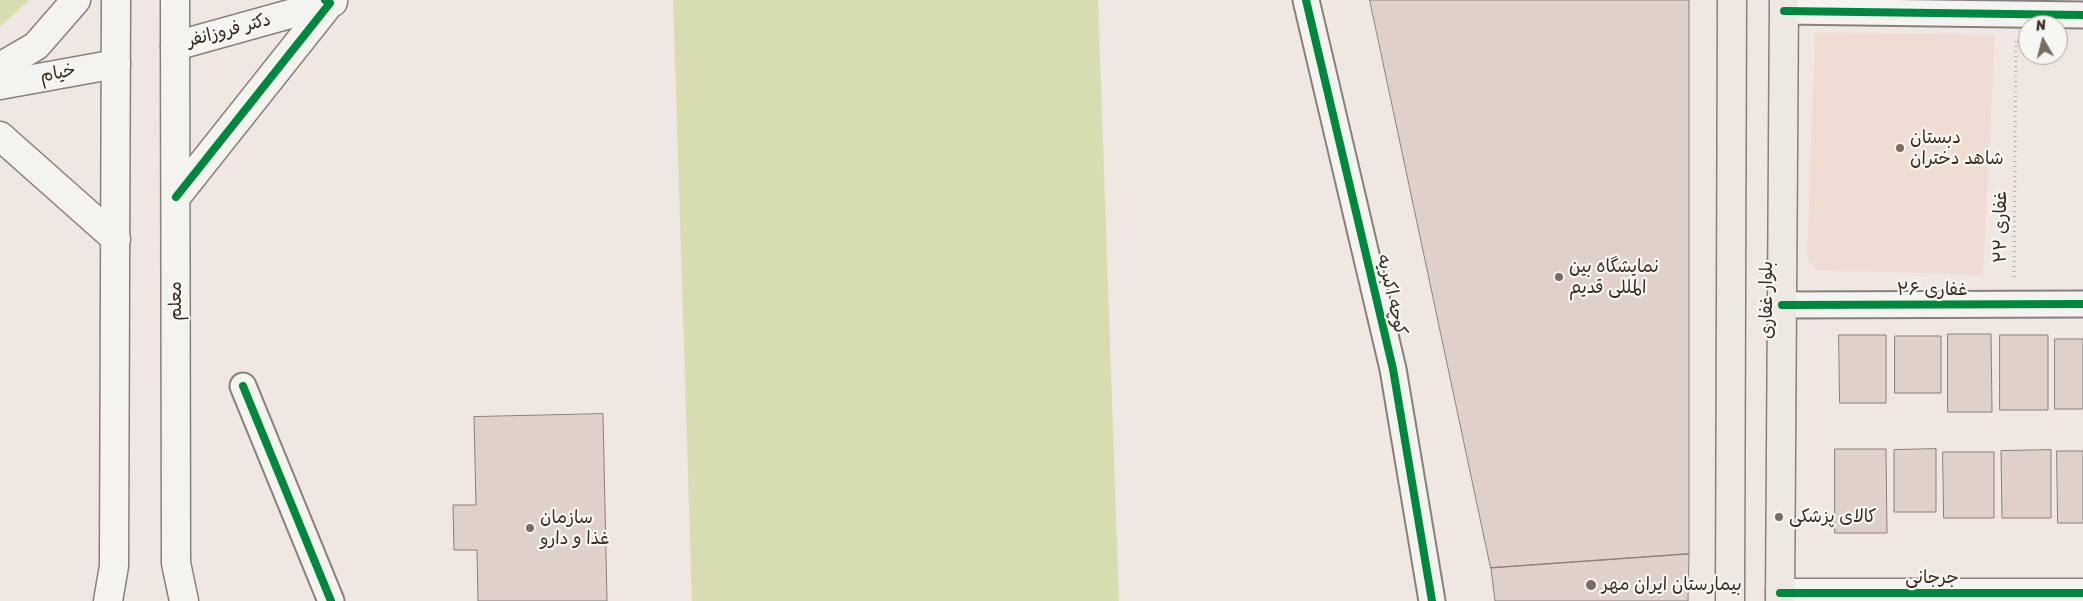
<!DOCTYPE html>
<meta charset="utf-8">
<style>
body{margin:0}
#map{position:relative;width:2083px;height:601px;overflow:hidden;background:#f0e7e2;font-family:Sriracha,sans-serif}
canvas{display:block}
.north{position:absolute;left:2018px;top:15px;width:50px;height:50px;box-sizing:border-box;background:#f6f6f2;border:1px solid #aba49d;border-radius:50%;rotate:352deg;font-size:14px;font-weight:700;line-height:20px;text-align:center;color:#3b2a1e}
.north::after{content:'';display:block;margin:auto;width:18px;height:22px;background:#7a6c63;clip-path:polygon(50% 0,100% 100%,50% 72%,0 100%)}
</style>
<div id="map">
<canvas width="2083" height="601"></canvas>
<div class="north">N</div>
</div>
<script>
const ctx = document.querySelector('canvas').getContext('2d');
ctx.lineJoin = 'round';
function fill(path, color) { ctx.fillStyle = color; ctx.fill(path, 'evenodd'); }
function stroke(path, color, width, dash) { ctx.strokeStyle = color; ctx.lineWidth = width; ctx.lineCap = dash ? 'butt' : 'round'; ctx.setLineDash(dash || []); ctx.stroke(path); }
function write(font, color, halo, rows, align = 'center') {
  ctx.font = font + ' Sriracha,"Playpen Sans Arabic",sans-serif'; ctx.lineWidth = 4.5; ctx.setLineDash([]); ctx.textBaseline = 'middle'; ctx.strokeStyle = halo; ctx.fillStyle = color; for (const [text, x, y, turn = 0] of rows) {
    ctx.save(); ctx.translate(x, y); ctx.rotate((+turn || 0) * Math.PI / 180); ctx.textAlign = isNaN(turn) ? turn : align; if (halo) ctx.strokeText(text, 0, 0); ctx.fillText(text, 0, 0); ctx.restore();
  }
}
fill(new Path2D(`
 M 1815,33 L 1995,35 L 1983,275 L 1818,270 L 1807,260 Z`), '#efdcd2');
fill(new Path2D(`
 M 0,0 L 29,0 L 0,27 Z
 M 673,0 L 1098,0 L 1119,601 L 692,601 Z`), '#d8ddb1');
const building = new Path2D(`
 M 1370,0 L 1689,0 L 1689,554 L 1491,568 Z
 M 1948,334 L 1991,334 L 1992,412 L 1948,412 Z
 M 1839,335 L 1886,335 L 1886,403 L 1840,403 Z
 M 2000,335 L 2048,335 L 2048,410 L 2000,410 Z
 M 1895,336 L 1941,336 L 1941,393 L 1895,393 Z
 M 2055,339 L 2083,339 L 2083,409 L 2055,409 Z
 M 603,414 L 607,601 L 478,601 L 477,550 L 454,550 L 453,505 L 476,505 L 474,417 Z
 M 1835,449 L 1886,449 L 1887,533 L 1835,533 Z
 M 1936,449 L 1936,512 L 1894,512 L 1894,450 Z
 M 2051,450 L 2051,518 L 2002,518 L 2001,451 Z
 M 2057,451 L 2083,451 L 2083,523 L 2058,523 Z
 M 1943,452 L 1994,452 L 1994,518 L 1944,518 Z
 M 1689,554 L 1688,601 L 1495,601 L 1491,568 Z`);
fill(building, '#dfd0ca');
stroke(building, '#88807b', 1);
const minor = new Path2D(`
 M 1306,0 L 1393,369 L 1432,601
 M 1784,11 L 2083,15
 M 1782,305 L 2083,304
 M 243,386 L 331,601`);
const tertiary = new Path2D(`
 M 175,46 L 333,2
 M 0,67 L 36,46 L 76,0
 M 0,85 L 116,64
 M 0,136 L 116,239
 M 176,197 L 330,3 L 325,0
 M 1780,593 L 2083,593`);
const secondary = new Path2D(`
 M 175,0 L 176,563 L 184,601
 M 108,601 L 114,566 L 116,0`);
const primary = new Path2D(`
 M 1730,601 L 1732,0
 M 1780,601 L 1784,0`);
stroke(minor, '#88807b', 29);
stroke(tertiary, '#88807b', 31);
stroke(secondary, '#88807b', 31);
stroke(primary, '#88807b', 31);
stroke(new Path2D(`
 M 2014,277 L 2016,41`), '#b1aeac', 3, [1, 4]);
stroke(minor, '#f4f3f0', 25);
stroke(tertiary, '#f4f3f0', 28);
stroke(secondary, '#f4f3f0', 28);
stroke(primary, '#ede8e1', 28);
stroke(new Path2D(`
 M 1306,0 L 1393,369 L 1432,601
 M 1784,11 L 2083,15
 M 176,197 L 330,3 L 325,0
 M 1782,305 L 2083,304
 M 243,386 L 331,601
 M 1780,593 L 2083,593`), '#00873e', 8);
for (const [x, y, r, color] of [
 [1900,148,5,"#7a6c63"],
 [1559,277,5,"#7a6c63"],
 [1779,517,5,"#7a6c63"],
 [530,528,5,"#7a6c63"],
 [1591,585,6,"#7a6c63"]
]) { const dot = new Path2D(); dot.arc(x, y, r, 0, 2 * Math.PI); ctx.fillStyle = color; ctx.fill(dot); stroke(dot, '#f6f6f2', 2); }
write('18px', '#3b2a1e', '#f6f6f2', [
 ["دکتر فروزانفر",229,31,-15],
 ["خیام",58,74,-11],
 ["غفاری ۲۲",2001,227,-90],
 ["غفاری ۲۶",1932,290],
 ["کوچه اکبریه",1391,295,77],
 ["بلوار غفاری",1767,300,-90],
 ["معلم",176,301,-90],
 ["جرجانی",1932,578]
]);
write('18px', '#3b2a1e', '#f6f6f2', [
 ["دبستان",1910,138],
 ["شاهد دختران",1910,159],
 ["نمایشگاه بین",1569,267],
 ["المللی قدیم",1569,288],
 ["کالای پزشکی",1789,517],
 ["سازمان",540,518],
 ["غذا و دارو",540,539],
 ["بیمارستان ایران مهر",1602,585]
], 'left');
</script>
